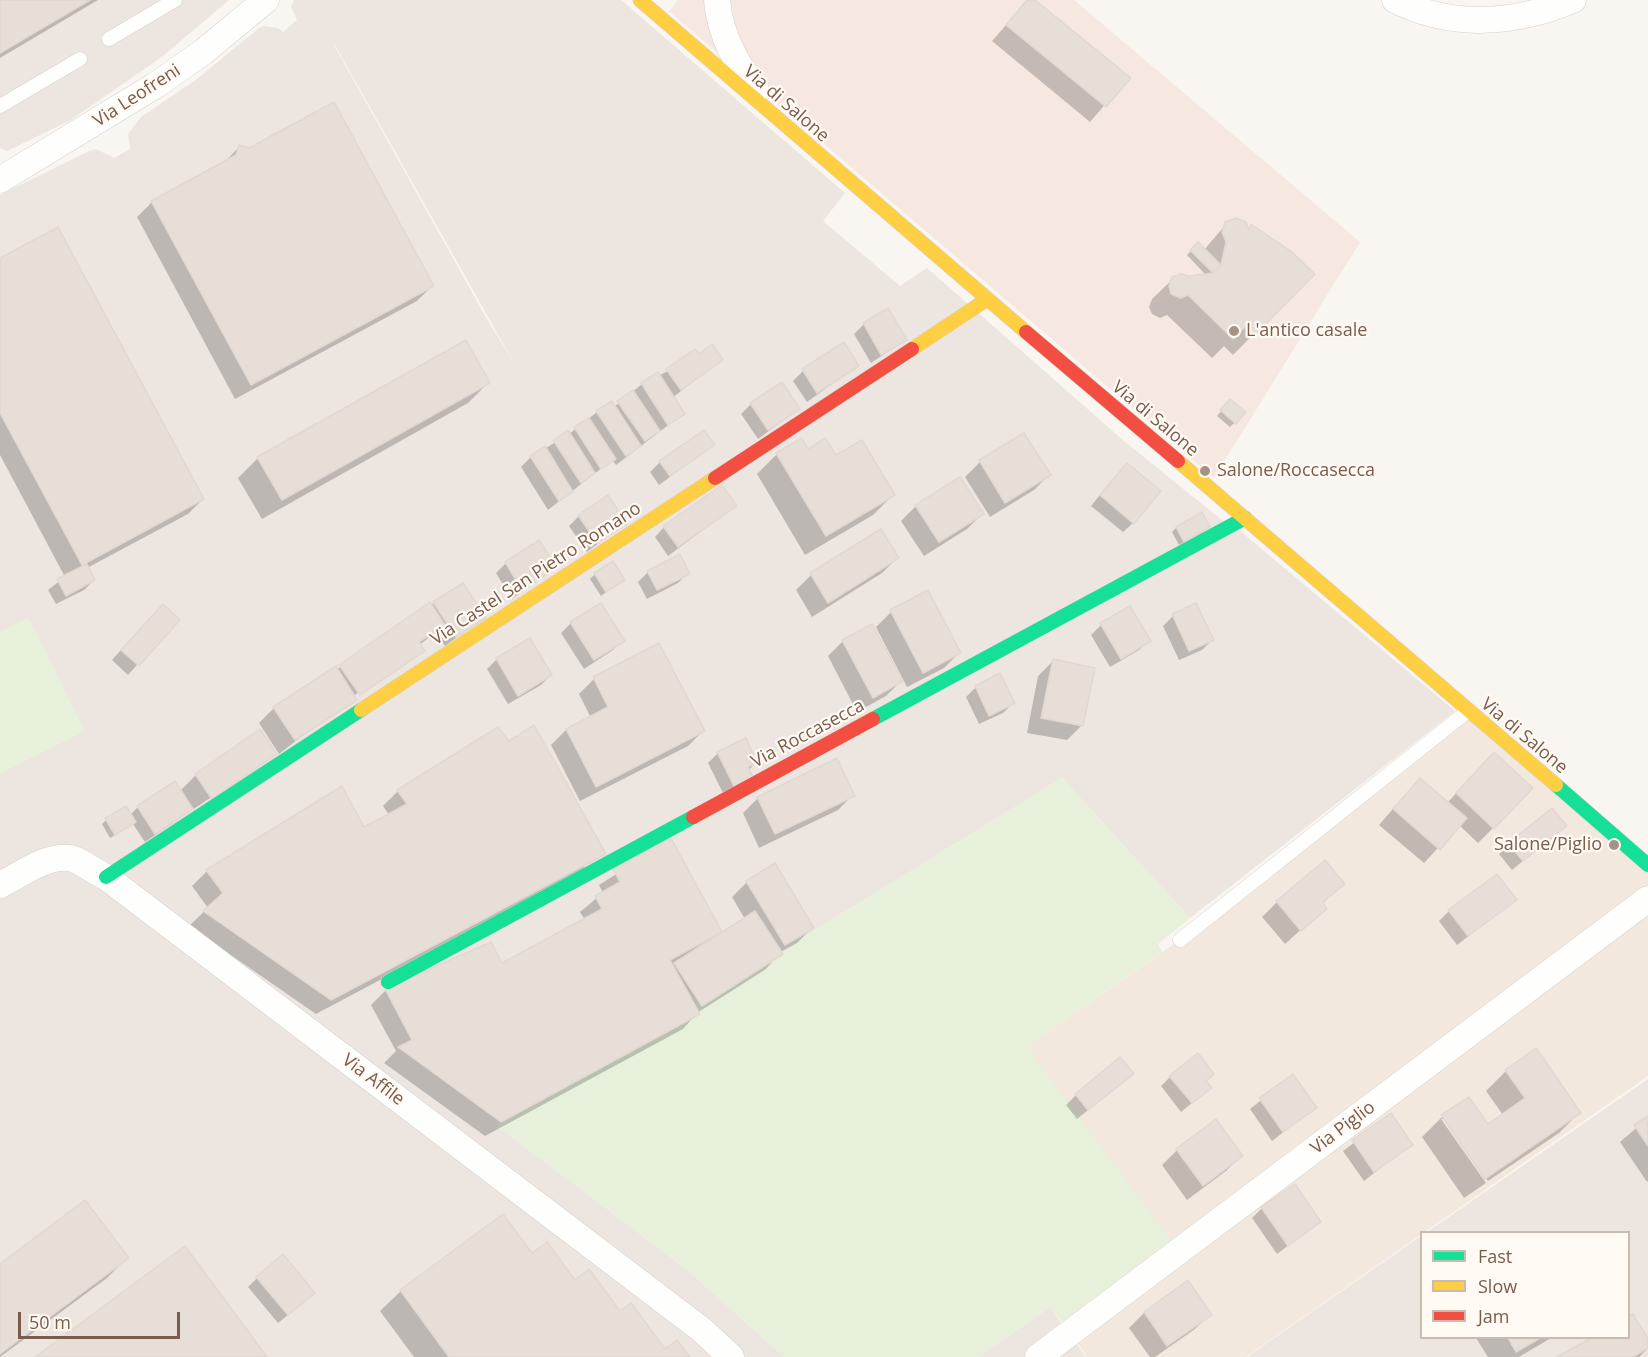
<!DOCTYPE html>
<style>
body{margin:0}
#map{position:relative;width:1648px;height:1357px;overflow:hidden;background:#f9f5f0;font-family:"Open Sans",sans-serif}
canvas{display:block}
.legend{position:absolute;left:1420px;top:1231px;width:210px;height:108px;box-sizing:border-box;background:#fffaf3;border:2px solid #cabbb1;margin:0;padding:8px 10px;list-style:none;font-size:18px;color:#7a5c4d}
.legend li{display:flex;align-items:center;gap:12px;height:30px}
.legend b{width:30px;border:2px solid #cabbb1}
.scale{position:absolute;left:18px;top:1312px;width:162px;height:27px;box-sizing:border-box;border:3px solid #7a5c4d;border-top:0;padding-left:8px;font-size:18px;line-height:21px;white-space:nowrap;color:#7a5c4d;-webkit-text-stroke:4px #fffaf3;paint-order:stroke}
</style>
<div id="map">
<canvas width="1648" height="1357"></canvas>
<ul class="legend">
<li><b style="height:8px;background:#16e098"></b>Fast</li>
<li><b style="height:8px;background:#ffcf43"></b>Slow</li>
<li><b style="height:8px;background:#f24e42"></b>Jam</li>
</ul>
<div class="scale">50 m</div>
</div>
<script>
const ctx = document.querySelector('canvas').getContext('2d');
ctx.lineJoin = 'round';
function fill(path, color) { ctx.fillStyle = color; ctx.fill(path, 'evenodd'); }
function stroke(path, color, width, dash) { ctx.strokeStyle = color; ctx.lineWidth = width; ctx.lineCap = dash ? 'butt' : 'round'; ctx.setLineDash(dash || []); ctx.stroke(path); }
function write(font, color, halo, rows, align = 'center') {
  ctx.font = font + ' "Open Sans",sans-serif'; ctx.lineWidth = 4.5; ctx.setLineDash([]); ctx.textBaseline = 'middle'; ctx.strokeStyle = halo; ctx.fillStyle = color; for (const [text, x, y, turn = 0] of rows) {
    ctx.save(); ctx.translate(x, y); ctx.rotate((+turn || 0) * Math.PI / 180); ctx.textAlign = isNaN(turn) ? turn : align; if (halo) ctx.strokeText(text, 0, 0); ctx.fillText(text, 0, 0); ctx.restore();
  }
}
fill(new Path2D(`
 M 1468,711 L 1648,865 L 1648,1076 L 1246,1357 L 1087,1357 L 1070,1332 L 1026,1046 L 1180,940 Z`), '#f2e8de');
fill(new Path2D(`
 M 678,0 L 1074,0 L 1360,242 L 1214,478 L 669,11 Z`), '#f6e8e1');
fill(new Path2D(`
 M 0,0 L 229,0 L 163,56 L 71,120 L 7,151 L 0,148 Z
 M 294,0 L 621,0 L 845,193 L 823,221 L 900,286 L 927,268 L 1124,441 L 1223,521 L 1239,530 L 1455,711 L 1190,918 L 1062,778 L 497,1126 L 684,1267 L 784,1357 L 0,1357 L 0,773 L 84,731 L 28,618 L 0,632 L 0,195 L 87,152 L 96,149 L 114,158 L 130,149 L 128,134 L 141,117 L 197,79 L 259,28 L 264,26 L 278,28 L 283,32 L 297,20 L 291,7 ZM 334,45 L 335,45 L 514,363 L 487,319 Z
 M 1648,1079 L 1648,1357 L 1247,1357 L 1421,1236 L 1422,1338 L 1628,1338 L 1628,1232 L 1427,1232 Z
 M 1050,1307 L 1086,1357 L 978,1357 Z`), '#ede5e0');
fill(new Path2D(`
 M 28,617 L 84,731 L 0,773 L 0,632 Z
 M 1062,778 L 1190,918 L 1158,944 L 1162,952 L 1026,1046 L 1179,1251 L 1070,1332 L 1050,1307 L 978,1357 L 784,1357 L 684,1267 L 497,1126 Z`), '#e7f0db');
fill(new Path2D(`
 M 0,0 L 98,0 L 0,58 Z
 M 1028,0 L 1033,0 L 1128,78 L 1090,122 L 992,41 Z
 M 239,147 L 432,286 L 417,301 L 235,399 L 137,217 L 152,202 L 224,163 Z
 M 1226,224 L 1248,230 L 1251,226 L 1313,274 L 1233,355 L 1224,346 L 1212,358 L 1167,315 L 1160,318 L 1152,314 L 1149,307 L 1152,299 L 1173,279 L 1204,276 L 1204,273 L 1187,255 L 1198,244 L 1204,250 Z
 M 0,259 L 203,499 L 188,514 L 87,568 L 94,580 L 84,590 L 56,604 L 48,590 L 65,577 L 0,455 Z
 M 864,324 L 905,340 L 871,363 L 854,334 Z
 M 843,344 L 857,366 L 807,402 L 793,381 L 803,371 Z
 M 698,356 L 721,360 L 672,398 L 683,414 L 616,465 L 612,460 L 548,510 L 521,467 L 531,457 L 569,434 L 597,412 L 614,407 L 642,384 Z
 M 488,383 L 468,403 L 262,519 L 238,478 L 258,458 Z
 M 751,404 L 798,409 L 758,439 L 741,414 Z
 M 1226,405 L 1235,422 L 1230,427 L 1217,416 Z
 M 713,445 L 659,485 L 650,472 L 660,462 Z
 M 807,451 L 835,458 L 893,495 L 873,515 L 805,555 L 757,474 L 777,454 Z
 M 980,462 L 1049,475 L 1034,490 L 990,517 L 965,477 Z
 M 1117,474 L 1133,523 L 1123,532 L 1091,506 Z
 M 735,506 L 668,556 L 655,537 L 664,527 Z
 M 916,506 L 982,514 L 967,529 L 924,556 L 901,521 Z
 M 579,516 L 625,523 L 587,552 L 569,526 Z
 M 1176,528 L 1204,532 L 1179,545 L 1172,532 Z
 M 880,531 L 897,558 L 882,573 L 812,617 L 796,590 L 811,575 Z
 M 539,543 L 555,568 L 512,599 L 496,573 L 505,564 Z
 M 648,572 L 688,573 L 678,583 L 647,599 L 638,582 Z
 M 595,574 L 623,580 L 601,596 L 590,579 Z
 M 434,603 L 484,617 L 445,646 L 436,632 L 279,754 L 259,723 L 274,708 L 336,670 Z
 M 1129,608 L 1149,641 L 1139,650 L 1110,667 L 1091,635 L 1101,625 Z
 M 891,612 L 959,653 L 944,668 L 907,687 L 876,627 Z
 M 153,615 L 178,620 L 128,675 L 112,660 Z
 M 1173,616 L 1212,640 L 1202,650 L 1179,660 L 1163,626 Z
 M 571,623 L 623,640 L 613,650 L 584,669 L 561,633 Z
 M 843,641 L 901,681 L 886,696 L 857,712 L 828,656 Z
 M 659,645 L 703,731 L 688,746 L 580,801 L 551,745 L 566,730 L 591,718 L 579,694 L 594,679 Z
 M 497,659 L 551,675 L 541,685 L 508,704 L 487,669 Z
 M 1053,661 L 1082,725 L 1067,740 L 1027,733 L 1038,676 Z
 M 976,687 L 1013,703 L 1003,713 L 979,724 L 966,697 Z
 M 718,753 L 756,762 L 725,797 L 708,763 Z
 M 275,754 L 145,842 L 133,824 L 110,838 L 102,824 L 106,820 L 130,815 L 138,807 L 180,791 L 196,775 Z
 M 1479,769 L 1493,828 L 1478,843 L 1459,825 L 1424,863 L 1379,825 L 1405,795 L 1447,803 Z
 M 398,791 L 589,869 L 316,1014 L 189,926 L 208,908 L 192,886 L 207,871 L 363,829 L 389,815 L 383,806 Z
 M 853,795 L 838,810 L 759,848 L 743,813 L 758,798 Z
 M 1565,826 L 1512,870 L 1499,854 L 1509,844 Z
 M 670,840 L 721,934 L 745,919 L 732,897 L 747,882 L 775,865 L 813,927 L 797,943 L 781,952 L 766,969 L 697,1013 L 683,1029 L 485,1136 L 384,1063 L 396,1051 L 371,1005 L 386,990 L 501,965 L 585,920 L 580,912 L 603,893 L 599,885 Z
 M 1343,884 L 1322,904 L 1325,908 L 1285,944 L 1262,917 L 1277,902 Z
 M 1515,900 L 1457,945 L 1439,921 L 1449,911 Z
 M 1506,1071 L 1579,1113 L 1559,1133 L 1488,1181 L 1445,1119 L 1441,1119 L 1486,1183 L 1464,1198 L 1422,1137 L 1442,1117 L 1468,1099 L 1487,1126 L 1503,1115 L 1486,1091 Z
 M 1292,1076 L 1315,1108 L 1272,1141 L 1250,1109 Z
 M 1170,1077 L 1204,1081 L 1210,1088 L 1181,1112 L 1161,1086 Z
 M 1122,1083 L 1077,1119 L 1066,1105 L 1076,1095 Z
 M 1390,1115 L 1411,1144 L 1364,1181 L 1343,1151 Z
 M 1648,1118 L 1648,1181 L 1647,1182 L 1620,1142 Z
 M 1216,1121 L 1241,1156 L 1226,1171 L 1187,1200 L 1162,1165 L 1177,1150 Z
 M 1262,1208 L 1319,1222 L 1277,1254 L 1252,1218 Z
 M 503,1216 L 532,1255 L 620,1313 L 664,1351 L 688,1357 L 414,1357 L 380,1311 L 401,1291 Z
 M 127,1258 L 107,1278 L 0,1357 L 0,1266 Z
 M 257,1278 L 303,1303 L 278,1323 L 248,1287 Z
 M 1144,1313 L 1210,1314 L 1195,1329 L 1155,1357 L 1150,1357 L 1129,1328 Z
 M 1476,1338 L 1551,1338 L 1519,1357 L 1488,1357 Z
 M 1595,1338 L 1628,1338 L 1648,1342 L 1648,1348 L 1639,1357 L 1560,1357 Z`), '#0003');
const building = new Path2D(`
 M 0,0 L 90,0 L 0,53 Z
 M 1027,0 L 1035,0 L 1131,78 L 1106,107 L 1006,25 Z
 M 334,102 L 434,286 L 251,385 L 151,201 L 236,155 L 239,145 L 249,148 Z
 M 1236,218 L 1246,222 L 1249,230 L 1251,224 L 1292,252 L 1315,274 L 1254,336 L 1245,327 L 1233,339 L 1188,295 L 1181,298 L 1171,294 L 1169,286 L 1172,277 L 1181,274 L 1188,276 L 1213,273 L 1221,265 L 1226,242 L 1222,232 L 1225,222 Z
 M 58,227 L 204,499 L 82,565 L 0,413 L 0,258 Z
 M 1198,242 L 1221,265 L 1213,273 L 1190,250 Z
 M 888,308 L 907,340 L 881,355 L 863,323 Z
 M 466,340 L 490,383 L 282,500 L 257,457 Z
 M 844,342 L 859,366 L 817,393 L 802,369 Z
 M 712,344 L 723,360 L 681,390 L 666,369 L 695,349 L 699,354 Z
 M 658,372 L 685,414 L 668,425 L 641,383 Z
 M 782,382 L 800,409 L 768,430 L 750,403 Z
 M 633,390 L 660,431 L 645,441 L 617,401 Z
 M 1230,399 L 1246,412 L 1236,424 L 1220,410 Z
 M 612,401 L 641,446 L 626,456 L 596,411 Z
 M 589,418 L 616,459 L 601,469 L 574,427 Z
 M 568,430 L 595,473 L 581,483 L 553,440 Z
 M 704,430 L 715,445 L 670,476 L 659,461 Z
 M 1024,433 L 1051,475 L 1005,503 L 979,460 Z
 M 802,438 L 808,449 L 825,438 L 836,455 L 862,440 L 895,495 L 826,536 L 776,453 Z
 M 545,446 L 573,492 L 559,501 L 530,456 Z
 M 1127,463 L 1161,491 L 1134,524 L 1100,495 Z
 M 960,477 L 984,514 L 939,542 L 915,505 Z
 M 722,485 L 737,506 L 678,547 L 663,526 Z
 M 608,495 L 627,524 L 597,543 L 578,515 Z
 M 1202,512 L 1210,527 L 1184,542 L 1176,527 Z
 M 881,529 L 899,558 L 828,603 L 810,573 Z
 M 539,540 L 557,568 L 522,590 L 505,562 Z
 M 680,554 L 690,574 L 657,590 L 647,571 Z
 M 613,561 L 625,580 L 606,592 L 594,573 Z
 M 87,564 L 95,580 L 66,596 L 57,579 Z
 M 463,583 L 486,618 L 456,637 L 433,602 Z
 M 928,590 L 961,653 L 923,673 L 890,610 Z
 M 430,602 L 445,625 L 419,642 L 425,651 L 360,695 L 339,665 Z
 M 601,603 L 625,641 L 594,660 L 570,622 Z
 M 1196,603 L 1214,640 L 1189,651 L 1172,614 Z
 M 163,604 L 180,620 L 139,666 L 121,650 Z
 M 1130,606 L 1151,641 L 1121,659 L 1100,623 Z
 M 872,624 L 903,681 L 873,698 L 842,640 Z
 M 530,638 L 552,675 L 518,696 L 496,658 Z
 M 659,643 L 705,731 L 596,787 L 566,729 L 608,707 L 593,677 Z
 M 1053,659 L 1095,668 L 1083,726 L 1041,718 Z
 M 336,666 L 357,700 L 295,740 L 273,707 Z
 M 1000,673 L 1015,703 L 989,716 L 975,686 Z
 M 534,725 L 606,854 L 331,1000 L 203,911 L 223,893 L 206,870 L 342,786 L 364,827 L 407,804 L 397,790 L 498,727 L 509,741 Z
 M 260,729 L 277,754 L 212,799 L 195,774 Z
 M 746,738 L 757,762 L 748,767 L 754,779 L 735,788 L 717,752 Z
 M 1494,752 L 1533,788 L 1494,829 L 1456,793 Z
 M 837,758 L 855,796 L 775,834 L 757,797 Z
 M 1420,778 L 1467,818 L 1440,850 L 1393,809 Z
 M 175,781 L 193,809 L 155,834 L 137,806 Z
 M 126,806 L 136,822 L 115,835 L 105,818 Z
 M 1552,808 L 1567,826 L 1523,861 L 1508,843 Z
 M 671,838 L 722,932 L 670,960 L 700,1014 L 501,1122 L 398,1047 L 412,1040 L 385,989 L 491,942 L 502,963 L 602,909 L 595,896 L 620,882 L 613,869 Z
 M 1325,860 L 1345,884 L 1323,902 L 1327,909 L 1301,931 L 1276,901 Z
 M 775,863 L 814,928 L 785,945 L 746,881 Z
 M 1497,874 L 1517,900 L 1468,936 L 1448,910 Z
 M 755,911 L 783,954 L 702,1006 L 674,963 Z
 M 1536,1048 L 1581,1113 L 1485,1179 L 1441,1115 L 1469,1097 L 1488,1124 L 1525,1098 L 1505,1070 Z
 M 1198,1053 L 1214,1074 L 1206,1081 L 1212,1088 L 1192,1103 L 1169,1076 Z
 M 1120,1057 L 1134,1074 L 1088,1110 L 1075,1094 Z
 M 1293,1074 L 1317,1108 L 1283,1132 L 1259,1098 Z
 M 1391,1113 L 1413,1145 L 1374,1172 L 1352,1140 Z
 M 1648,1116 L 1648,1146 L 1634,1125 Z
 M 1216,1119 L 1243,1156 L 1203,1186 L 1176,1149 Z
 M 1295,1184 L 1321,1222 L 1288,1246 L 1261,1207 Z
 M 85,1200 L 129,1258 L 0,1354 L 0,1264 Z
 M 503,1214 L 532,1253 L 547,1242 L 575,1280 L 589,1269 L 620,1311 L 631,1303 L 665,1349 L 677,1340 L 690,1357 L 449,1357 L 400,1290 Z
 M 185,1246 L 267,1357 L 35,1357 Z
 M 283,1254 L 315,1293 L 288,1315 L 256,1277 Z
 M 1188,1280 L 1212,1315 L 1167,1346 L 1144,1312 Z
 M 1633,1314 L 1648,1339 L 1648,1348 L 1633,1357 L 1557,1357 L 1591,1338 L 1628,1338 L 1628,1316 Z
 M 1508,1338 L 1540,1338 L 1516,1352 Z`);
fill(building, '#e6ded7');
stroke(building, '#e2d8d2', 1.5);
const lane = new Path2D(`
 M 109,39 L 175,0
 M 0,106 L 80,59
 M 1180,940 L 1468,711`);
const street = new Path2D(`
 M 717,0 C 720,35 736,63 756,90
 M 1395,0 C 1452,29 1515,24 1573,0
 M 0,180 L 156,85 L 203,52 L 266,0
 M 0,885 C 20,875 53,850 76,860 C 86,865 96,872 106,877 L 702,1330 L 731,1357
 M 1038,1357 L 1648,899`);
const fast = new Path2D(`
 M 873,719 L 1245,518
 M 1556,785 L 1648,865
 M 106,877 L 361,710
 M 388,982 L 693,817`);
const slow = new Path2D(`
 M 640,0 L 1026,332
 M 912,349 L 986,300
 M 1178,461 L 1556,785
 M 361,710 L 715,478`);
const jam = new Path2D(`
 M 1026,332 L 1178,461
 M 715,478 L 912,349
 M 693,817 L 873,719`);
stroke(lane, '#d7d1cb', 15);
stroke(street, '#d7d1cb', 27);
stroke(fast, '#d9d2cb', 15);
stroke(slow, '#d9d2cb', 15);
stroke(jam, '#d9d2cb', 15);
stroke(lane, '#fefefd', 14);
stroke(street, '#fefefd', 26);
stroke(fast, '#16e098', 14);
stroke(slow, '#ffcf43', 14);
stroke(jam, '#f24e42', 14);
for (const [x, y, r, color] of [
 [1234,331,6,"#a69286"],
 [1205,471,6,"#a69286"],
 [1614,845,6,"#a69286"]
]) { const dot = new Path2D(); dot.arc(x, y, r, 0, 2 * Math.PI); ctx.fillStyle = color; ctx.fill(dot); stroke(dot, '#fffaf3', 2); }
write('18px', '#7a5c4d', '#fffaf3', [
 ["Via Leofreni",137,96,-33],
 ["Via di Salone",786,104,41],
 ["Via di Salone",1155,419,40],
 ["Via Castel San Pietro Romano",536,574,-33],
 ["Via Roccasecca",808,734,-28],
 ["Via di Salone",1524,736,40],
 ["Via Affile",373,1080,37],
 ["Via Piglio",1343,1128,-37]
]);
write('18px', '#7a5c4d', '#fffaf3', [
 ["L'antico casale",1246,331],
 ["Salone/Roccasecca",1217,471],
 ["Salone/Piglio",1602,845,"right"]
], 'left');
</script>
